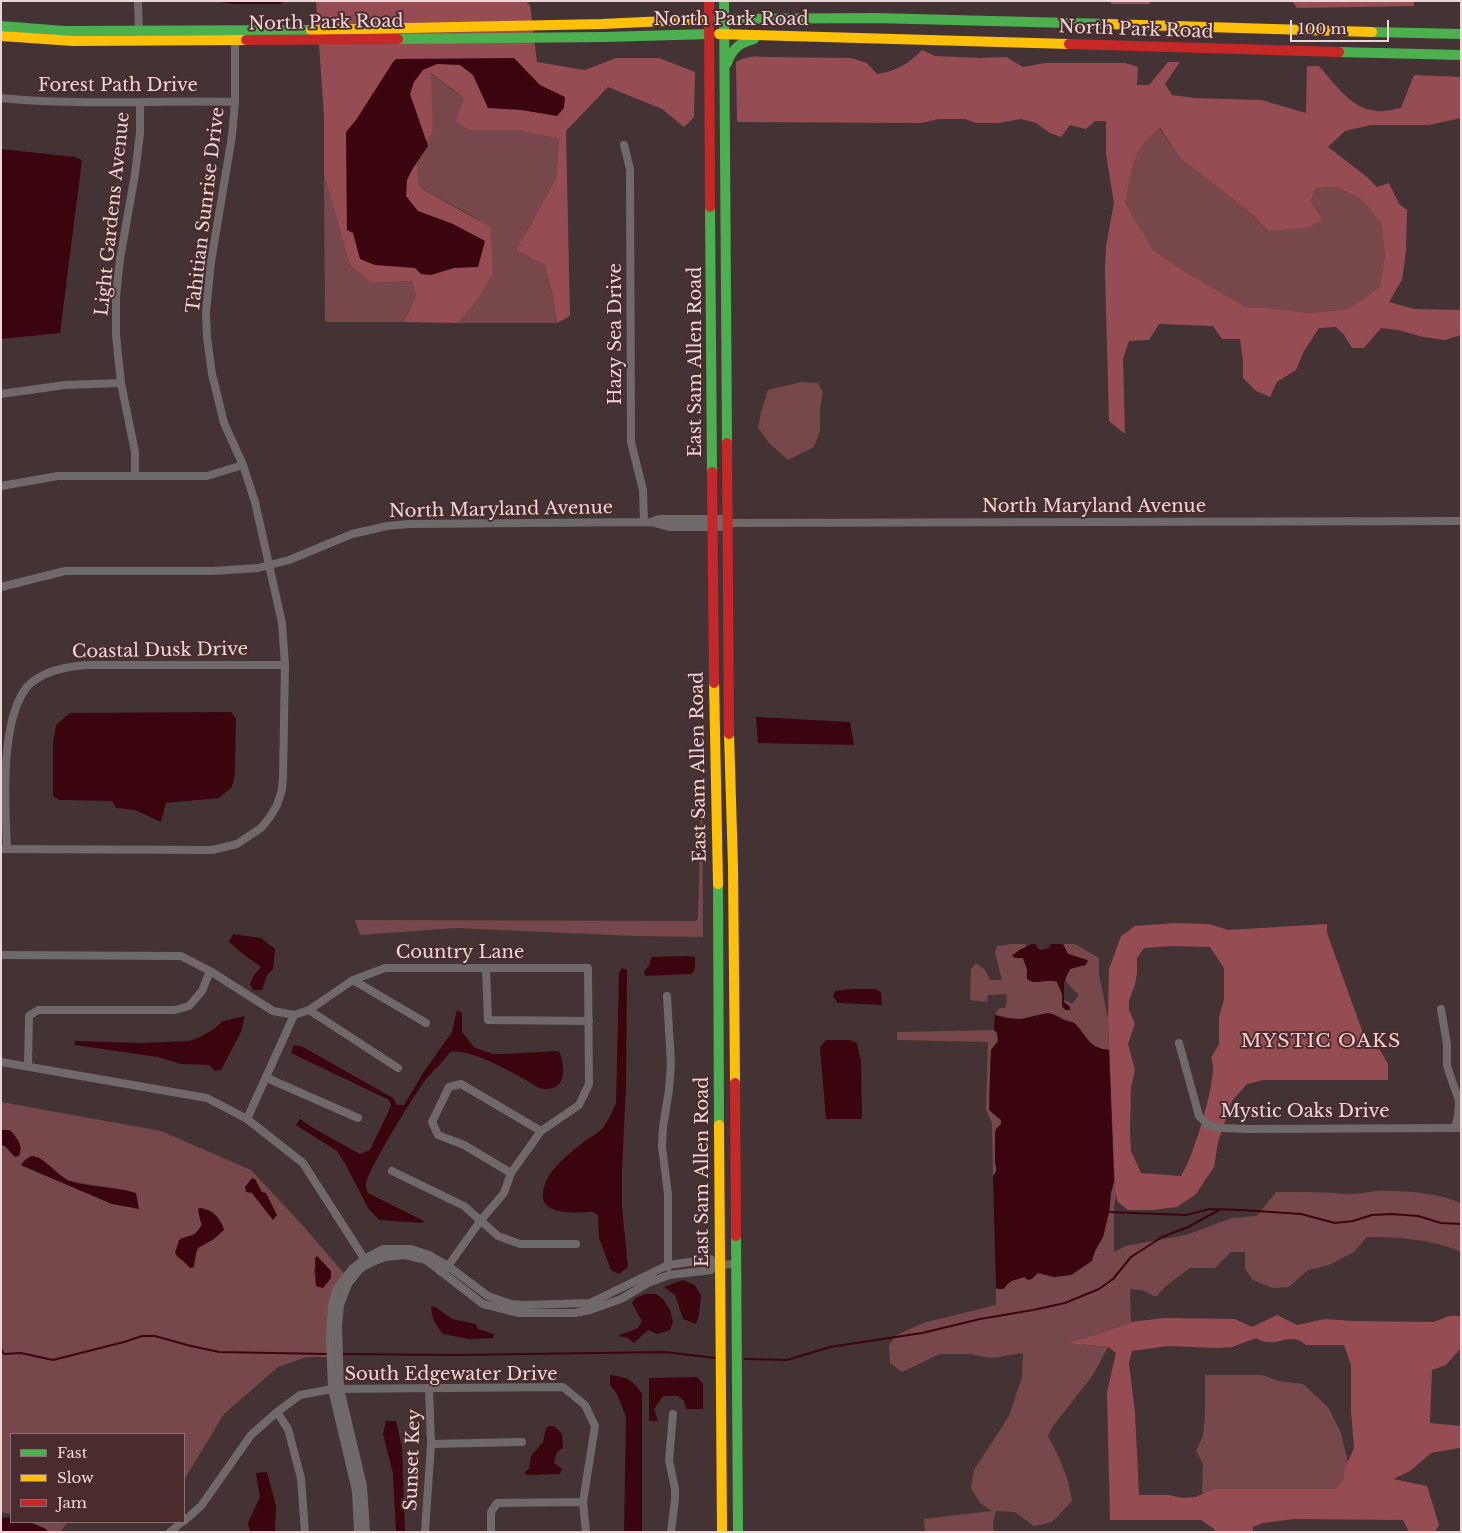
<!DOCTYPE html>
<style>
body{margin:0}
#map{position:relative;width:1462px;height:1533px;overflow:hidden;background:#443334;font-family:"Libre Baskerville",serif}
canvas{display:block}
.frame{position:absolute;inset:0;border:2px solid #ebd7d7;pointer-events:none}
.legend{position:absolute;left:10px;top:1433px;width:175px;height:90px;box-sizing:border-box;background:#4b2c2e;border:1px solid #8b7072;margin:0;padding:6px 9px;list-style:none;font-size:15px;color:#ebd7d7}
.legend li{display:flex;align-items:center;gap:10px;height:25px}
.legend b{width:25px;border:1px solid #8b7072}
.scale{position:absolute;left:1290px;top:20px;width:99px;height:22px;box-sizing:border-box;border:2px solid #ebd7d7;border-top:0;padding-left:6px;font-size:15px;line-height:18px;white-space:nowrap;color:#ebd7d7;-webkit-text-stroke:4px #4b2c2e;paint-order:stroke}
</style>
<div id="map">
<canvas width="1462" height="1533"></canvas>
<div class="frame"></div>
<ul class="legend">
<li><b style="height:6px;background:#4caf50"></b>Fast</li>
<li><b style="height:6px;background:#ffc107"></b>Slow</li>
<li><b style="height:6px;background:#c62828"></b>Jam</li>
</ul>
<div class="scale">100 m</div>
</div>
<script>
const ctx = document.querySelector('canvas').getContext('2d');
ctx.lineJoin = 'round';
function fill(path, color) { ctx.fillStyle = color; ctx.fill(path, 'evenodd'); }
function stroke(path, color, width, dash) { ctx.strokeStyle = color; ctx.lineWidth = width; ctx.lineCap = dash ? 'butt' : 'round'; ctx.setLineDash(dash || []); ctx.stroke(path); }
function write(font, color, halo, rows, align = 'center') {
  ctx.font = font + ' "Libre Baskerville",serif'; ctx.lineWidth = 4; ctx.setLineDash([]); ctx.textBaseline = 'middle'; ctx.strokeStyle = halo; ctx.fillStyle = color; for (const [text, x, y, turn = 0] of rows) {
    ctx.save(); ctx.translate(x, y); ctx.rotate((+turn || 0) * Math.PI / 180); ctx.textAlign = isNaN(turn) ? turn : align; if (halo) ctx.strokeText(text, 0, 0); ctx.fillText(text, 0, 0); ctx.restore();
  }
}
fill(new Path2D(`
 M 430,73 L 465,99 L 470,130 L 516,130 L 559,139 L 556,179 L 516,250 L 545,265 L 553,296 L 557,323 L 458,323 L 476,302 L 490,228 L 467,213 L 419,187 L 416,153 L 433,133 Z
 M 1159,128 L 1180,158 L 1252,214 L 1268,231 L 1323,220 L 1311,202 L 1315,188 L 1337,187 L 1362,200 L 1381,223 L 1385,255 L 1380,287 L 1348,309 L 1309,313 L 1268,308 L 1248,308 L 1184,271 L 1153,250 L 1124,203 L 1132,165 L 1142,141 Z
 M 324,175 L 350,265 L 371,283 L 412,281 L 416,296 L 404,322 L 325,322 Z
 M 801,382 L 818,383 L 823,393 L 820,409 L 820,431 L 814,447 L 788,460 L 770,444 L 758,428 L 761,412 L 768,390 Z
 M 702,762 L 703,937 L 635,936 L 456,928 L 360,935 L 355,920 L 696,921 L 698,918 Z
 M 1012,944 L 1025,944 L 1028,947 L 1012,955 L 1014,958 L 1023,958 L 1027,969 L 1027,978 L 1032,982 L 1054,980 L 1057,981 L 1062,994 L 1062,1006 L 1070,1007 L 1064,1002 L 1064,1000 L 1072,1004 L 1079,995 L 1067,983 L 1065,977 L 1070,969 L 1082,959 L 1068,954 L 1063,944 L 1075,944 L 1099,958 L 1099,974 L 1108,1019 L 1109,1050 C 1089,1048 1088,1038 1077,1025 C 1073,1022 1065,1020 1060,1017 C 1048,1009 1035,1017 1022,1019 C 1011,1020 1005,1016 995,1015 L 998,1009 L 1006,1007 L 1007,994 L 988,995 L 987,1002 L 970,1000 L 971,969 L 976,963 L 985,970 L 990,980 L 1002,980 L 995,953 L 997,946 Z
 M 994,1030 L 997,1033 L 998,1042 L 991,1050 L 989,1095 L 997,1117 L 1001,1120 L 1001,1125 L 998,1127 L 995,1163 C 997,1168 997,1172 993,1176 L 992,1123 L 986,1110 L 988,1042 L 897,1040 L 897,1032 Z
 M 1,1102 L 161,1131 L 251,1170 L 305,1228 L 347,1277 L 335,1314 L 335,1357 L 307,1357 L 278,1367 L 224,1414 L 184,1480 L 184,1434 L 11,1434 L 11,1514 L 1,1512 L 1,1145 L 5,1146 L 15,1157 L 10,1130 L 1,1130 ZM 31,1156 L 38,1157 L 69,1181 L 125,1190 L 139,1208 L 112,1204 L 22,1166 L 25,1160 ZM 255,1179 L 273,1220 L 252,1193 ZM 200,1220 L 214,1239 C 206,1243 195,1246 196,1257 L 181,1260 L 176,1256 L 181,1238 C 192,1238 197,1234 202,1224 ZM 316,1262 L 323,1288 L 316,1286 L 314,1270 Z
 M 1114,1181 L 1116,1196 L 1114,1207 L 1114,1252 L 1125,1246 L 1186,1235 L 1232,1218 L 1257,1216 L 1276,1192 C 1300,1192 1323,1192 1346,1194 C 1356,1195 1367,1192 1377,1191 C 1398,1190 1444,1193 1461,1204 L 1461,1252 C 1432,1239 1398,1237 1367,1237 L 1354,1252 L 1329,1265 L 1308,1270 L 1289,1287 L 1272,1288 L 1253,1280 L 1245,1269 L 1245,1252 L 1231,1252 L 1215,1268 L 1190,1268 L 1166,1286 L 1156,1297 L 1142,1290 L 1130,1289 L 1131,1322 L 1099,1334 L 1070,1343 L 1108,1347 L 1093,1375 L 1053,1426 L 1048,1436 C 1059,1457 1069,1477 1072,1501 L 1052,1522 L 1034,1526 L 1015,1512 L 996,1511 L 993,1524 L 994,1532 L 925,1532 L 924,1519 L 992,1511 L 980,1503 L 971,1488 L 974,1470 L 1009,1416 L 1022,1377 L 1023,1353 L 991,1358 L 970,1354 L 940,1354 L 902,1372 L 890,1363 L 889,1345 L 897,1335 L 923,1323 L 996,1305 L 996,1288 L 998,1289 L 1012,1281 L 1038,1273 L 1054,1277 L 1071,1275 L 1091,1261 L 1095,1251 L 1103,1237 L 1109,1212 L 1111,1193 Z
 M 1205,1375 L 1262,1375 L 1279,1381 L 1303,1384 L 1328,1407 L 1341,1433 L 1348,1462 L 1343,1480 L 1335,1489 L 1213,1489 L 1202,1494 L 1203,1464 L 1196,1451 L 1203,1436 L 1205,1415 Z
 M 29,1522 L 68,1522 L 60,1532 L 48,1532 L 46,1529 Z`), '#77484b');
fill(new Path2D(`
 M 316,1 L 525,1 L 530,5 L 537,62 L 585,70 L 616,58 L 659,58 L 695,72 L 694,117 L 684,127 L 662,109 L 608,87 L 566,131 L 570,316 L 557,323 L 553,296 L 545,265 L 516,250 L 556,179 L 559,139 L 516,130 L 470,130 L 456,121 L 464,98 L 431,73 L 433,133 L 416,153 L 419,187 L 490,227 L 493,273 L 476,302 L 458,323 L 404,322 L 416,296 L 412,281 L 371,283 L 350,265 L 324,175 L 324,116 Z
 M 1111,1 L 1150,1 L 1150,4 L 1111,4 Z
 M 1292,1 L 1414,1 L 1414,6 L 1297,8 Z
 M 922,50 L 935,56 L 980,58 L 1006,57 L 1023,67 L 1045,63 L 1125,63 L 1138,67 L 1137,85 L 1149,85 L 1168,62 L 1180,62 L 1165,84 L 1172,95 L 1194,98 L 1261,100 L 1306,113 L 1307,66 L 1319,66 C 1335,84 1351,109 1377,111 C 1385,112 1394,109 1401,108 L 1414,75 L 1461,77 L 1461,118 L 1429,125 L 1371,125 L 1345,131 L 1328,147 L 1367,177 L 1377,187 L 1389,183 L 1399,204 L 1407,210 L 1406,251 L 1402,280 L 1389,302 L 1414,309 L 1461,310 L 1461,335 L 1445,340 L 1423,337 L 1398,330 L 1381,328 L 1364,348 L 1352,348 L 1344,335 L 1336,327 L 1319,328 L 1304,351 L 1296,370 L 1277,382 L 1270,397 L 1256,391 L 1243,378 L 1243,361 L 1240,339 L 1222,339 L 1213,326 L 1159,324 L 1149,340 L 1129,341 L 1123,359 L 1125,434 L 1109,421 L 1105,271 L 1106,246 L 1114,203 L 1106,154 L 1106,121 L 1095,121 L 1086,129 L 1070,125 L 1061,137 L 1050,133 L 1036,123 L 1021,119 L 999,123 L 976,123 L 965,119 L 938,119 L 922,123 L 737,122 L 736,62 C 747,56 756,56 768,57 L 851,58 L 867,63 L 877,74 C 897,71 908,64 922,50 ZM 1160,128 L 1180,158 L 1252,214 L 1268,231 L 1306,228 L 1323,220 L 1311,202 L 1315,188 L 1337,187 L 1362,200 L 1381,223 L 1385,255 L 1380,287 L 1348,309 L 1309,313 L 1268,308 L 1248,308 L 1184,271 L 1153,250 L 1125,203 C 1131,173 1132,146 1160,128 Z
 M 1176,923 L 1209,924 L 1228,930 L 1327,924 L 1327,933 L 1368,1047 L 1380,1050 L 1388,1064 L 1388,1080 L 1264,1080 L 1247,1084 L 1232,1101 L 1218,1142 L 1214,1167 L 1196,1194 L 1177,1207 L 1153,1210 L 1128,1210 L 1118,1202 L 1115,1191 L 1108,1019 L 1109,969 L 1121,936 L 1135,926 ZM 1172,946 L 1210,947 L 1224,968 L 1224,999 L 1219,1017 L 1219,1044 L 1211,1058 C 1212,1061 1213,1065 1213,1069 C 1212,1094 1194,1155 1181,1176 L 1141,1173 L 1131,1151 L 1130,1131 L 1131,1087 L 1135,1070 L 1128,1044 L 1135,1024 L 1129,1010 L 1129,1000 L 1135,985 L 1137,973 L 1137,958 L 1144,948 Z
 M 1277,1315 L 1297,1325 L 1325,1319 L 1352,1321 L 1434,1322 L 1449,1316 L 1461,1316 L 1461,1348 L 1446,1365 L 1432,1370 L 1430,1423 L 1461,1426 L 1460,1448 L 1431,1453 L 1410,1471 L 1393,1479 L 1427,1486 L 1439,1525 L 1435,1532 L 1409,1532 L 1403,1520 L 1294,1519 L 1263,1523 L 1253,1527 L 1253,1532 L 1216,1532 L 1213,1528 L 1201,1520 L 1110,1520 L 1107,1392 L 1116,1353 L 1108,1347 L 1068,1343 L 1099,1334 L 1131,1322 L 1164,1318 L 1235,1319 L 1252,1327 ZM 1256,1338 C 1276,1351 1289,1329 1306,1345 L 1344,1345 L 1351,1365 L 1351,1411 L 1354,1448 L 1345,1468 L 1343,1480 L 1335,1489 L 1213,1489 L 1196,1497 L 1182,1498 L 1169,1495 L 1139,1495 L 1135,1413 L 1129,1363 L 1132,1351 L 1168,1346 L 1217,1348 L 1232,1347 Z`), '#964c53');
fill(new Path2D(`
 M 213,1 L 284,1 L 281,4 L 233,4 Z
 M 514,58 L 540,85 L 565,97 L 564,108 L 557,116 L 521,110 L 488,108 L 473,75 L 460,65 L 437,64 L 423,70 L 414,82 L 410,94 L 428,146 L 413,168 L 407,180 L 406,196 L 418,211 L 453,224 L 485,241 L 478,267 L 454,268 L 431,275 L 421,274 L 415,268 L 375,265 L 360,259 L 353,233 L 347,230 L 346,132 L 356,120 L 393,62 L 396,59 Z
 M 1,149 L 75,157 L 82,160 L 60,333 L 1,339 Z
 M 231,712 L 236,719 L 235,773 L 232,787 L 219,798 L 166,803 L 161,822 L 135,810 L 116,808 L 112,801 L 59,800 L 53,796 L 53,743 L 56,725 L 70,713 Z
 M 756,717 L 850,722 L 854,745 L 758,743 Z
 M 233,934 L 261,938 L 275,949 L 273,969 L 267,975 L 262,990 L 253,990 L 250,984 L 254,975 L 261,967 L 243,954 L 229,942 Z
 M 1032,944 L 1036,944 L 1037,948 L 1042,950 L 1049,948 L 1051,944 L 1063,944 L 1068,954 L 1088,960 L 1086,965 L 1070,969 L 1064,982 L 1064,1002 L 1070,1007 L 1070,1010 L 1065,1010 L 1062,1006 L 1062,994 L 1057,982 C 1047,978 1036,986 1027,979 L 1027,969 L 1023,958 L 1016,958 L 1012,956 L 1019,950 Z
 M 687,956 L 695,957 L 695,968 L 692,974 L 645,976 L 644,971 L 649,966 L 652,957 Z
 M 622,968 L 627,970 L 626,1086 L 622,1170 L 622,1207 L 628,1267 L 619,1274 L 611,1270 L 599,1238 L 598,1215 L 593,1212 C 578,1212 540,1217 543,1193 C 545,1171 569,1154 585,1141 C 590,1137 596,1134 601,1130 C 608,1122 612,1112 616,1103 L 619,973 Z
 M 852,989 L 875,989 L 881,992 L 882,1005 L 838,1003 L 833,997 L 835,991 Z
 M 457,1010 L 462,1013 L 462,1032 L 474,1047 L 484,1051 L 493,1054 L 502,1054 L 559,1051 C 567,1070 565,1094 539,1088 C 519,1076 472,1048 450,1052 C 443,1062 435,1069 427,1078 C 417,1090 365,1174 366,1185 C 366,1188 367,1190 368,1193 L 424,1221 L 422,1223 L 379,1220 L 368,1208 L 347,1167 L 337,1151 L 296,1125 L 300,1119 L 313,1128 L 360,1154 L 370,1150 L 391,1106 L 389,1100 L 291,1053 L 294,1045 L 303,1047 L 393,1098 L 397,1105 L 404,1105 L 423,1073 L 452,1032 Z
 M 1048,1013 C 1057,1015 1060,1019 1066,1021 C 1070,1022 1073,1021 1076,1025 C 1088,1038 1089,1048 1109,1050 L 1114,1181 L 1111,1193 L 1109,1212 L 1103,1237 L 1095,1251 L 1092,1261 L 1071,1275 L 1054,1277 L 1038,1273 L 1032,1279 L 1028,1280 L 1024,1277 C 1021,1278 1014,1280 1011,1281 C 1004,1286 1006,1292 996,1288 L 993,1176 C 997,1172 997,1168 995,1163 L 995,1133 L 996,1129 L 1001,1124 L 1001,1120 L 989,1110 L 991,1050 L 998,1041 L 997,1033 L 994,1030 L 995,1015 L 1006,1018 L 1021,1019 Z
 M 245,1016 L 241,1032 L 221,1070 L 215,1071 L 209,1065 L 181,1064 L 158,1057 L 75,1045 L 75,1041 L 143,1043 L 189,1041 L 198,1038 L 214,1029 L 223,1021 Z
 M 826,1040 L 849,1040 L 857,1043 L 861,1062 L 862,1119 L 826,1119 L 820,1048 Z
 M 1,1130 L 10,1130 C 17,1138 24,1146 19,1156 L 15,1157 L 5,1146 L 1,1145 Z
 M 31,1156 C 47,1157 55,1176 70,1181 C 89,1188 115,1186 136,1193 L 139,1209 L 112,1204 L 21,1165 L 25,1160 Z
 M 252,1178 L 255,1179 L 262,1192 L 266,1193 L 277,1215 L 273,1220 L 252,1193 L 246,1192 L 245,1187 Z
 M 200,1208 C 212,1209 221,1218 224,1230 L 214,1239 L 198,1248 L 196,1253 L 194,1267 L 190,1268 L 175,1253 L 179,1240 C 190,1234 195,1238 202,1224 L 200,1220 L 198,1209 Z
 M 317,1256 L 331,1271 L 331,1278 L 323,1288 L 316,1286 L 315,1258 Z
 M 683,1280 L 695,1285 L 701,1295 L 699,1315 L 696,1324 L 683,1319 L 675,1295 L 664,1287 Z
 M 645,1294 L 656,1294 L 663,1299 L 670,1310 L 673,1322 L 670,1330 L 657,1334 L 648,1330 L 634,1343 L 628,1338 L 617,1336 L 638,1328 L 642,1321 L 632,1303 L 636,1298 Z
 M 434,1306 L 452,1319 L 476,1324 L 478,1329 L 494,1334 L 493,1338 L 469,1339 L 443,1334 C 436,1325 432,1319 431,1307 Z
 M 610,1375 C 626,1377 634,1380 642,1394 L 642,1532 L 624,1532 L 626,1417 L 617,1394 L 610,1385 Z
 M 697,1377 L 703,1384 L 703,1409 L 686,1409 L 684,1401 L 678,1396 L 663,1396 L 654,1409 L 658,1421 L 649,1421 L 649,1378 Z
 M 386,1421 L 396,1421 L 402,1447 L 405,1532 L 396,1532 L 393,1474 L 383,1434 Z
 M 549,1426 L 554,1426 L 562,1434 L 563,1448 L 557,1452 L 554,1463 L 562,1469 L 560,1474 L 526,1475 L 525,1472 L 529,1469 L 531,1456 L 543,1442 L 546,1428 Z
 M 267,1472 L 276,1506 L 275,1532 L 250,1532 L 248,1523 L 260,1497 L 256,1473 Z
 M 11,1517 L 11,1522 L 29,1522 L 46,1529 L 47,1532 L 1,1532 L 1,1518 Z`), '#3b0510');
stroke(new Path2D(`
 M 1109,1212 L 1186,1215 L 1210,1209 L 1242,1210 L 1301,1214 L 1335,1223 L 1353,1221 L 1372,1215 L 1392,1214 L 1418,1216 L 1441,1223 L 1461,1224
 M 1,1349 L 4,1354 L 21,1353 L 53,1360 L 124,1342 L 142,1336 L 155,1336 L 187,1345 L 219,1352 L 327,1354
 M 342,1354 L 456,1355 L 665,1352 L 715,1358
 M 745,1359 L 787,1360 L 830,1347 L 922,1333 L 980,1319 L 1033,1310 L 1065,1303 L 1099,1289 L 1113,1279 L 1131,1257 L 1162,1237 L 1188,1227 L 1221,1209`), '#3b0510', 2);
stroke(new Path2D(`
 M 138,1 L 139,34
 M 1,98 C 79,106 157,100 235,102
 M 624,145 L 630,169 L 631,442 L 643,490 L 644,522
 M 1,394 L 65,385 L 121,383
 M 135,476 L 135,452 L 121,383 L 116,335 L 116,296 L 120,259 L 135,174 L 140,133 L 140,103
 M 1,486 L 58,476 L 207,476 L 243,465
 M 651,522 L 659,519 L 727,519
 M 727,523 L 1461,521
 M 1,587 L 65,571 L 213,571 L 258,568 L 289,560 L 352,534 L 387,526 L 409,524 L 651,522 L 669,527 L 727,527
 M 1,849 L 212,850 L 237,844 L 261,828 L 270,817 L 277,805 L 282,790 L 283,777 L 285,665 L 282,623 L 255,502 L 243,465 L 224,423 L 212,374 L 207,337 L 206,312 L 211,262 L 232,136 L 235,102 L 235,35
 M 7,849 C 5,804 0,723 26,688 C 41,671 65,667 86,665 L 285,665
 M 1,955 L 181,956 L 210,971 L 273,1011 L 294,1015 L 309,1010 L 353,980 L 385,968 L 588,968 L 589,1084 L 579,1105 L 541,1131 L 511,1173 L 504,1193 L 481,1220 L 443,1273
 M 486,968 L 488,1020 L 589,1021
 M 353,980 L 426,1023
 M 667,996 L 671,1064 L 669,1090 L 663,1127 L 662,1147 L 668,1194 L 668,1267
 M 1441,1009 L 1447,1044 L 1447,1066 L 1459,1101 L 1458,1116 L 1455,1128
 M 309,1010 L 398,1068
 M 1179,1043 L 1199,1116 L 1209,1126 L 1221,1128 L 1249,1129 L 1461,1128
 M 1,1062 L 207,1098 L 247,1119 L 303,1163 L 367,1263
 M 28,1066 L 29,1016 L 38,1010 L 175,1010 L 189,1006 L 202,991 L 210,971
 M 267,1078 L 358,1118
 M 247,1119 L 294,1015
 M 392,1171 L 464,1206 L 498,1236 L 520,1244 L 576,1244
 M 511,1173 L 464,1145 L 438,1135 L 432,1122 L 449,1087 L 461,1084 L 541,1131
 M 277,1412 L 288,1429 L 301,1478 L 305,1532
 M 431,1444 L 522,1442
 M 184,1521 L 201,1506 L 251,1435 L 277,1412 L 300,1395 L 332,1389 L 563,1387 L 585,1405 L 595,1426 L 583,1502 L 586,1532
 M 170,1532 L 182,1522
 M 358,1532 L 356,1491 L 332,1389 L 330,1337 L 332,1306 L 336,1290 L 352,1269 L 364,1259 L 383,1249 L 411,1249 L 429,1255 L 448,1266 L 488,1296 L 511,1304 L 523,1305 L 590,1303 L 668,1265 L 711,1259 L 715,1265
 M 366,1532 L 363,1486 L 340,1389 L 338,1327 L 340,1305 L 348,1284 L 360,1269 L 370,1263 L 385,1257 L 405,1255 L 426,1260 L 483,1304 L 519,1313 L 575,1313 L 590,1310 L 621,1299 L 648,1283 L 669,1275 L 711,1270 L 715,1265 L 736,1264
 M 425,1532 L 431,1444 L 429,1388
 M 491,1532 L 491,1512 L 497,1503 L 583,1502
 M 671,1532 L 675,1499 L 675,1489 L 669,1460 L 673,1414`), '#70696a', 8);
stroke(new Path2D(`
 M 724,1 L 727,443
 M 718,19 L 875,18 L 1108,24
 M 1,26 L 64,31 L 311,30
 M 1372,32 L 1461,34
 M 398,39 L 605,37 L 709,34
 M 1339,52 L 1461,55
 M 727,63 C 732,49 740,42 754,39
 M 710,207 L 712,472
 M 718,884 L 719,1125
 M 736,1236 L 738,1532`), '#4caf50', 10);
stroke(new Path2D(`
 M 1108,24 L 1372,32
 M 311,30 L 602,24 L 709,19
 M 719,34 L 1069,44
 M 1,36 L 73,41 L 246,40
 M 714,683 L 718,884
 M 729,734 L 733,867 L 735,1083
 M 719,1125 L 722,1532`), '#ffc107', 10);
stroke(new Path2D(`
 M 709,1 L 710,207
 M 246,40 L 398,39
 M 1069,44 L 1339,52
 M 727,443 L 729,734
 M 712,472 L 714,683
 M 735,1083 L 736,1236`), '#c62828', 10);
write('18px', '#ebd7d7', '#4b2c2e', [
 ["North Park Road",731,20],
 ["North Park Road",326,23,-1],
 ["North Park Road",1136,30,2],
 ["Forest Path Drive",118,86],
 ["Tahitian Sunrise Drive",206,210,-83],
 ["Light Gardens Avenue",113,214,-84],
 ["Hazy Sea Drive",616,334,-90],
 ["East Sam Allen Road",696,362,-90],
 ["North Maryland Avenue",1094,507],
 ["North Maryland Avenue",501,510,-1],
 ["Coastal Dusk Drive",160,651,-1],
 ["East Sam Allen Road",699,767,-91],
 ["Country Lane",460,953],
 ["Mystic Oaks Drive",1305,1112],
 ["East Sam Allen Road",703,1172,-90],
 ["South Edgewater Drive",451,1375],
 ["Sunset Key",413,1460,-88]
]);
ctx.letterSpacing = '1px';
write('19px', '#f5cdcf', '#4b2c2e', [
 ["MYSTIC OAKS",1321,1042]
]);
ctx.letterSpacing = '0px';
</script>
